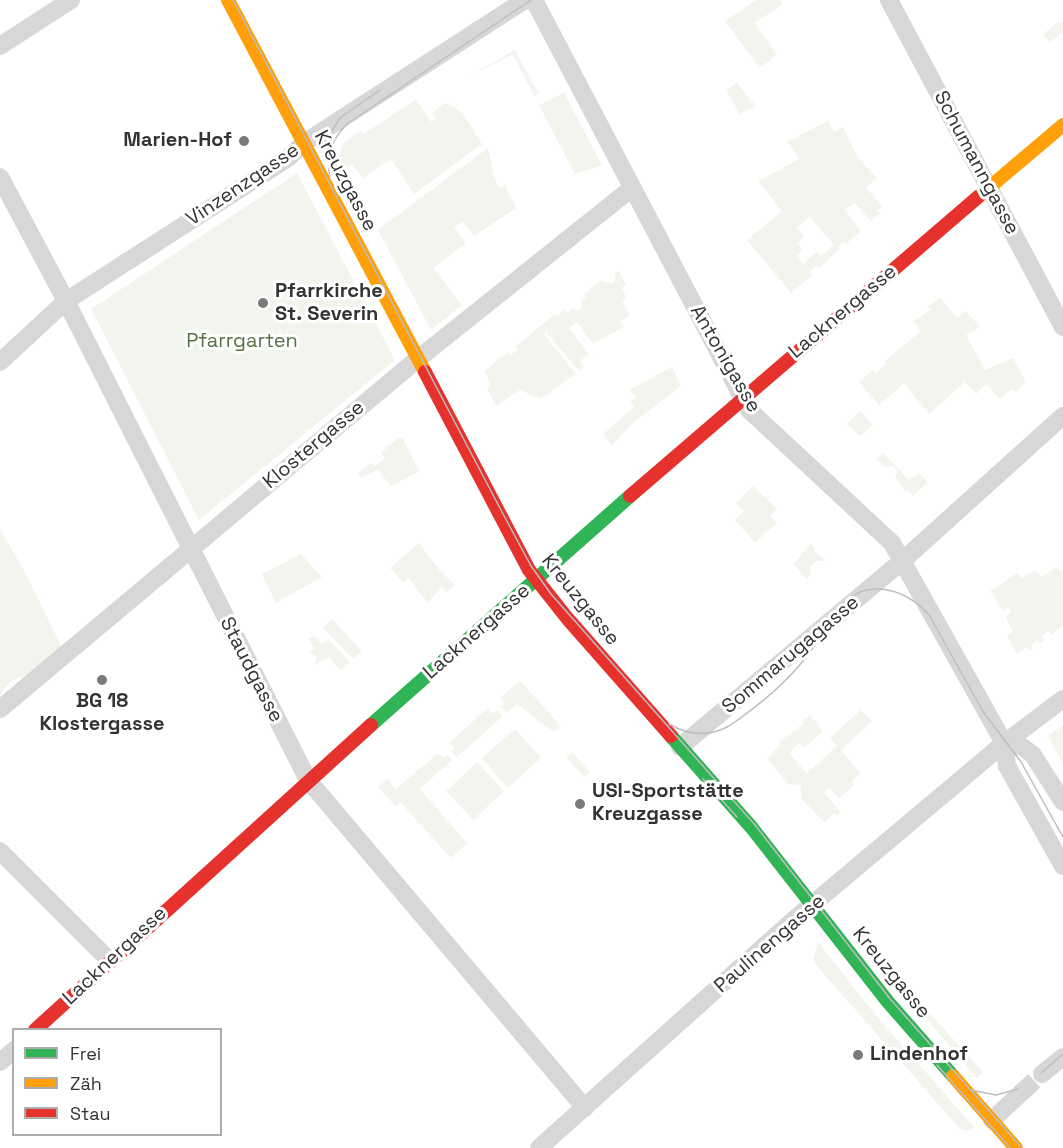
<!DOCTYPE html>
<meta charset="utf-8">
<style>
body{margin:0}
#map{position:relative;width:1063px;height:1148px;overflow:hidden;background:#fff;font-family:"Space Grotesk",sans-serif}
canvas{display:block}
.legend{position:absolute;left:12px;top:1028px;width:210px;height:108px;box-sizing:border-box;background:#fff;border:2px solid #adadad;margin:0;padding:8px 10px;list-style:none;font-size:18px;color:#333}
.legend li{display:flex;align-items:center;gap:12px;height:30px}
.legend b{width:30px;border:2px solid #adadad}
</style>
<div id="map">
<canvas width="1063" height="1148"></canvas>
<ul class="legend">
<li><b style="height:8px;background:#30b455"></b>Frei</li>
<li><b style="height:8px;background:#ff9f0a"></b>Zäh</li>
<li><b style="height:8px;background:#e5322d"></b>Stau</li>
</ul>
</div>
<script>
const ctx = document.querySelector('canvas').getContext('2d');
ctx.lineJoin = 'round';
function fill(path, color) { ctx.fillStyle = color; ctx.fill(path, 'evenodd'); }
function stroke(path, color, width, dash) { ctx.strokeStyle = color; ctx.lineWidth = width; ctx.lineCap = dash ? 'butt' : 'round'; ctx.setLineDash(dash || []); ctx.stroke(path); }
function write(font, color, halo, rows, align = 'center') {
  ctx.font = font + ' "Space Grotesk",sans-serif'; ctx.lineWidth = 6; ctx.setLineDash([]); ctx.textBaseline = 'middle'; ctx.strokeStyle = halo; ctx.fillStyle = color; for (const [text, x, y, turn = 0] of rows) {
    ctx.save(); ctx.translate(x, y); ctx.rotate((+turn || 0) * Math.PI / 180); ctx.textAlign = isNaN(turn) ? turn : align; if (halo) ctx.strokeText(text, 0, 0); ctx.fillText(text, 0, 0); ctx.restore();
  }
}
fill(new Path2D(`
 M 756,0 L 780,0 L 783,4 L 755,23 L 777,55 L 759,68 L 725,21 Z
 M 1058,22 L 1063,23 L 1063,32 L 1050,42 L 1043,34 Z
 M 515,50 L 539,94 L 534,96 L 513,54 L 466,78 Z
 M 737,83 L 756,106 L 740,114 L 726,90 Z
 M 564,93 L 602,165 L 575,174 L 539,105 Z
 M 416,99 L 431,122 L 436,119 L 432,113 L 445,103 C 462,106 473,131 482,144 L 414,194 L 391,159 L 363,178 L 352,165 L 340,171 L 337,165 L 344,142 L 361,131 L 364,134 Z
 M 828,121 L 834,132 L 843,127 L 858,158 L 877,178 L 866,187 L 882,207 L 878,210 L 880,213 L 871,221 L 855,203 L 845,210 L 861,231 L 846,244 L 844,242 L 838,247 L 840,249 L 819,268 L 817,266 L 810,271 L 812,275 L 791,293 L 747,240 L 782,211 L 758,181 L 800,159 L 787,142 ZM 810,217 L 834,245 L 821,256 L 817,252 L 803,264 L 796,256 L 803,249 L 797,243 L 804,237 L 797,228 Z
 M 488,148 L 494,177 L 499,188 L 505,185 L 516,208 L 474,236 L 462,221 L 454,227 L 466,243 L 433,268 L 462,305 L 431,330 L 378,230 Z
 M 297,173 L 395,360 L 199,520 L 91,309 Z
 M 619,271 L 626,285 L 621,288 L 627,298 L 622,301 L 630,315 L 620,321 L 624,327 L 593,344 L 577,322 L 569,328 L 593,359 L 588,354 L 579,362 L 584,367 L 579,371 L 546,332 L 544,334 L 576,374 L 540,399 L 520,390 L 496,406 L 487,389 L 491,386 L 485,371 L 508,352 L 511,355 L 517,350 L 515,347 L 555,314 L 557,316 L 564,310 L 567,313 L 573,309 L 577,311 L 582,308 L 581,301 L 586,297 L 584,294 L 600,281 L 612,284 L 616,279 L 614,274 Z
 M 940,297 L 957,318 L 966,311 L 980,327 L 966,335 L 985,370 L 1013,358 L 1026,382 L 1015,392 L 1011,389 L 1000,399 L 987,384 L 976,394 L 965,382 L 929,414 L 904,383 L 879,405 L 859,382 L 873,370 L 876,373 L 887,364 L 885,361 L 921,331 L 913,321 L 930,310 L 928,307 Z
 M 672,367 L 681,386 L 633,423 L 612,445 L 603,434 L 634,407 L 630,402 L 636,397 L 629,390 Z
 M 860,411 L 873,425 L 860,436 L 847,424 Z
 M 398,438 L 403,439 L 419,471 L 391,486 L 378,470 L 361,478 L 357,474 L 371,463 L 375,466 L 385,458 L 381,453 Z
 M 883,453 L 909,480 L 919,473 L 928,482 L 913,496 L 908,490 L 906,492 L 895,477 L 898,471 L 893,466 L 885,467 L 877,459 Z
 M 753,486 L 777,509 L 770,516 L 777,523 L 755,543 L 735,520 L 744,511 L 736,503 Z
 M 0,530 L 25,572 L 60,644 L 60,652 C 54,657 46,667 39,671 C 19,680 13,674 0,695 Z
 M 419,543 L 440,571 L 455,585 L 447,592 L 442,587 L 427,603 L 409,578 L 403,583 L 390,568 Z
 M 811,544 L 816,549 L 814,551 L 827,561 L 817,561 L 810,567 L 811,574 L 807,579 L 793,564 Z
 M 301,554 L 322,577 L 276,603 L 262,574 Z
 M 1056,567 L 1063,572 L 1063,626 L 1051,635 L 1049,631 L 1042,636 L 1044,640 L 1041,643 L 1037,640 L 1031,645 L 1033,648 L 1030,651 L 1026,647 L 1017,654 L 1007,636 L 1013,632 L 1006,618 L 1011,611 L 1008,607 L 1003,610 L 990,591 L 1017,573 L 1022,579 L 1035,570 L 1041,577 Z
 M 332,619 L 362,651 L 353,659 L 323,628 Z
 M 314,636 L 321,644 L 328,639 L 350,662 L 341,671 L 329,657 L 314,665 L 317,657 L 308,652 L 314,649 L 309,639 Z
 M 520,681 L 561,726 L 554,732 L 517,704 L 507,712 L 501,707 L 505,703 L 500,698 Z
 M 488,708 L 493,714 L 497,710 L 503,716 L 457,757 L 451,752 L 455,748 L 449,743 Z
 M 861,710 L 872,721 L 841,750 L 860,773 L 851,782 L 854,785 L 839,798 L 829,788 L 824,793 L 841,812 L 837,816 L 835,813 L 824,822 L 801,798 L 801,785 L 788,784 L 767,758 L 781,744 L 779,742 L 804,723 L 802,721 L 810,715 L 823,731 L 804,748 L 799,743 L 789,753 L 807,773 L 837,746 L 830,738 Z
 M 1063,725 L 1063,764 L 1048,736 Z
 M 515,729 L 541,758 L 508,788 L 482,758 Z
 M 572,752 L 590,772 L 584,777 L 566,757 Z
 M 438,753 L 443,758 L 447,755 L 452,760 L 420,789 L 467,843 L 451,858 L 401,803 L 396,807 L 378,787 L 387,779 L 396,789 Z
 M 477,762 L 504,791 L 473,820 L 446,791 Z
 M 864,940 L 983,1072 L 977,1078 L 861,942 Z
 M 818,942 L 874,1013 L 974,1127 L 969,1131 L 960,1129 L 846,999 L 848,996 L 844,997 L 813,961 Z`), '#f1f5ed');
stroke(new Path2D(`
 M 1021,1093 L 1042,1074`), '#d6d6d6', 18, [18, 9]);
stroke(new Path2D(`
 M 534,0 L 749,410 L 892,543 L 1004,743 L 1007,766 L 1063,866
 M 889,0 L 1063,327
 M 0,46 L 71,0
 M 0,177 L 66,301 L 308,780 L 585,1108
 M 0,362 L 66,301 L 288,158 L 304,143 L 525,0
 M 0,709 L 414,362 L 632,188
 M 1004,743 L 1023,747 L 1033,755 L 1063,802
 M 680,747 L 901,562 L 1063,416
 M 0,851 L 109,960
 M 0,1062 L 14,1050
 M 1042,1074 L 1063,1057
 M 992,1120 L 1021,1093
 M 539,1148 L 789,924 L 1002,745 L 1063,699`), '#d7d7d7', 18);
stroke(new Path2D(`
 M 371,725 L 630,496
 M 671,736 L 752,828 L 888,1002 L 953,1076`), '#30b455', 14);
stroke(new Path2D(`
 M 228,0 L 425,372
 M 978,197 L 1063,125
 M 953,1076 L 1016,1148`), '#ff9f0a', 14);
stroke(new Path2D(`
 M 425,372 L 529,570 L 567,618 L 671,736
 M 630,496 L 978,197
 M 35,1030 L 371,725`), '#e5322d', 14);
stroke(new Path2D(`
 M 233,0 L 502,512 L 531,566 L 551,594 L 755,825 L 891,1000 L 1022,1148
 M 323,144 L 341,117 L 380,90
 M 330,179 C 326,157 331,140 347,124 L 531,0
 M 669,724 C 688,735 709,737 729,726 C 757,707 787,682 808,655 C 819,641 826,623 838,609 C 865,576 905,588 929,615 L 984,713 L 1021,762 L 1063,837
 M 703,779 L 737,817
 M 937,1065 L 1010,1148
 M 1041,1073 L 1063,1054
 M 971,1090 L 996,1095 L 1018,1089`), '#bebebe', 1.5);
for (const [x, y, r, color] of [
 [244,141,6,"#7a7a7a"],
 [263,303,6,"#7a7a7a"],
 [102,680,6,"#7a7a7a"],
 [580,804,6,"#7a7a7a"],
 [858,1055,6,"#7a7a7a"]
]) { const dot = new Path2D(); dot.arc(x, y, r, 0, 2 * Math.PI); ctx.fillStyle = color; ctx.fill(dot); stroke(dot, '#fff', 2); }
write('bold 20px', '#333', '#fff', [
 ["Marien-Hof",232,141,"right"],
 ["Pfarrkirche",275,292],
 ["St. Severin",275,315],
 ["BG 18",102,702,"center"],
 ["Klostergasse",102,725,"center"],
 ["USI-Sportstätte",592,792],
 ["Kreuzgasse",592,815],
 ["Lindenhof",870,1055]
], 'left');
write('20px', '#333', '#fff', [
 ["Schumanngasse",976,163,62],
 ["Kreuzgasse",345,181,62],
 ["Vinzenzgasse",243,185,-34],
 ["Lacknergasse",843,312,-40],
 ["Antonigasse",725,359,60],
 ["Klostergasse",314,445,-40],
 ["Kreuzgasse",580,600,51],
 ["Lacknergasse",477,632,-41],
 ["Sommarugagasse",791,655,-40],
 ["Staudgasse",251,670,63],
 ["Paulinengasse",770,944,-41],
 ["Lacknergasse",115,956,-43],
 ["Kreuzgasse",891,973,51]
]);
write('20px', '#56703f', '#fff', [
 ["Pfarrgarten",242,342]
]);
</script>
